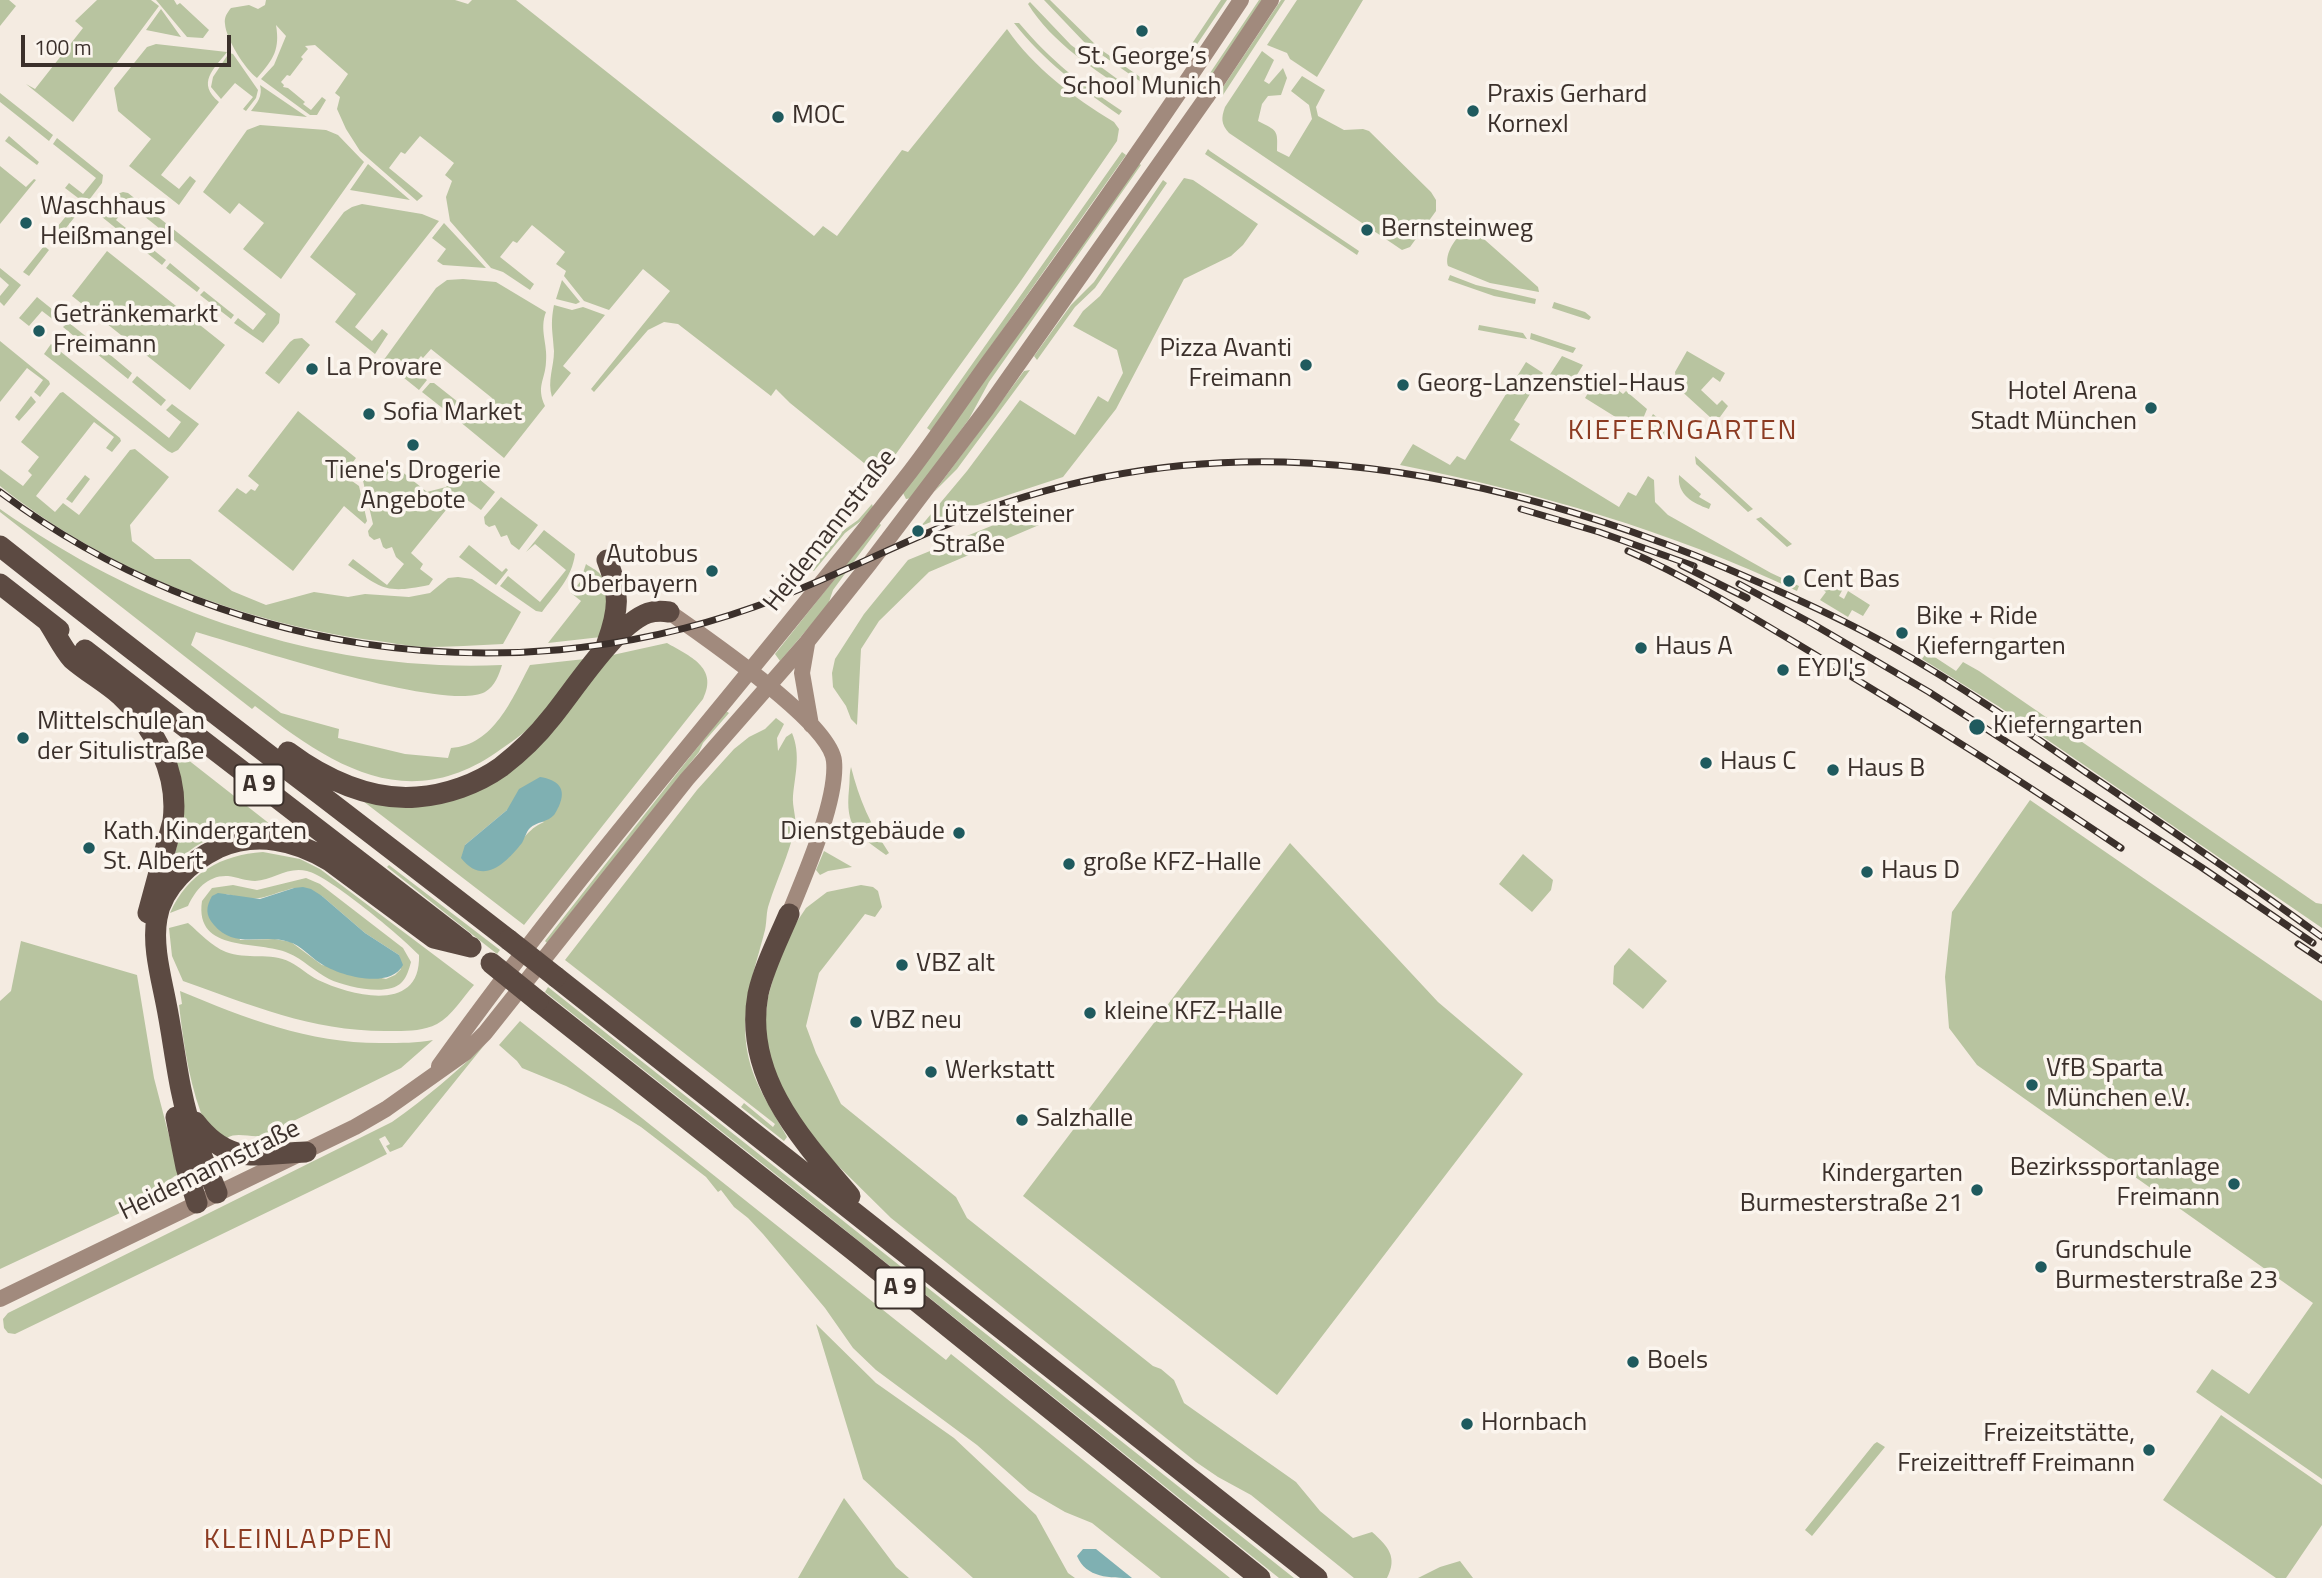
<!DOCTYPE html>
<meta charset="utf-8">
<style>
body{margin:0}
#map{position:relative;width:2322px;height:1578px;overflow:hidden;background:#f4ebe1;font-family:"Titillium Web",sans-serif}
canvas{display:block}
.scale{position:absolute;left:21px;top:35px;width:210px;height:32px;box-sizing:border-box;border:4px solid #3b302b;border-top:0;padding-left:9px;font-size:21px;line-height:24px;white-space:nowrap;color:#3b302b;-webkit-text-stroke:5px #fbf5ee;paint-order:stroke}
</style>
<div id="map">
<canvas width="2322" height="1578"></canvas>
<div class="scale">100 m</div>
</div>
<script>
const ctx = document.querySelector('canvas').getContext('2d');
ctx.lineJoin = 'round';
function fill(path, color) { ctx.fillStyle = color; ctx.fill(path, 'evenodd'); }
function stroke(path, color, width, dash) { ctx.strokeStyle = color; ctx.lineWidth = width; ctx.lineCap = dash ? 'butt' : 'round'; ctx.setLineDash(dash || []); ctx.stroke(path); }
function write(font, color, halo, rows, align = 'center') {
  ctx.font = font + ' "Titillium Web",sans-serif'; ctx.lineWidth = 7; ctx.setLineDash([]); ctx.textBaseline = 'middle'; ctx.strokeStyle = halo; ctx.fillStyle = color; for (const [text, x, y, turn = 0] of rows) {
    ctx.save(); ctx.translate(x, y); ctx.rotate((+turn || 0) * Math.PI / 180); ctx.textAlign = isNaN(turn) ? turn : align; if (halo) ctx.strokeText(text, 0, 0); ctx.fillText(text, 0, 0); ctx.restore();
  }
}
fill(new Path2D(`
 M 0,0 L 9,0 L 16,6 L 0,26 Z
 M 97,0 L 151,0 L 159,6 L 73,122 L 26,84 L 35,89 L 83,28 L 75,21 Z
 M 156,0 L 174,0 L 177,5 L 180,3 L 209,30 L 203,38 L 187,37 Z
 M 266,0 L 455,0 L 468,4 L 472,0 L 516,0 L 814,236 L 823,226 L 837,236 L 902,150 L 908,152 L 1007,29 C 1034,68 1073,97 1114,122 L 1119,129 L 1117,141 L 1020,282 L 880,476 L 790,403 L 776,389 L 771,396 L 678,324 L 664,322 L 648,330 L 594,392 L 591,389 L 670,291 L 643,269 L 609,310 L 584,301 L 564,276 L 566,271 L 556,264 L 565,252 L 532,225 L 517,243 L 513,241 L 500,257 L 534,284 L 530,290 L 503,272 L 491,268 L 450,221 L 446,197 L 452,181 L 445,175 L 454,163 L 420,136 L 405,154 L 401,152 L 389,168 L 423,196 L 417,201 L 360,151 L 346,129 L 337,109 L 340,97 L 335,93 L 348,74 L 315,45 L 305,46 L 308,49 L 301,57 L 303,59 L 290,76 L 287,75 L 281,82 L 284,85 L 283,87 L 288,88 L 305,102 L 303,104 L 311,110 L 322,97 L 326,100 L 317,115 L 310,115 L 261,79 L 274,65 L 286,36 L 276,25 C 280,49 274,59 257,78 C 245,69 226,39 225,24 C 224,17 227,13 231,8 L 249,5 L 258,9 L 265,5 Z
 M 1044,0 L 1050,0 L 1100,49 L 1143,79 L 1141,82 L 1086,44 Z
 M 1221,0 L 1227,0 L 1183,65 L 1179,63 Z
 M 1259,0 L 1265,0 L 1208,85 L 1204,82 Z
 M 1281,0 L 1285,0 L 1223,95 L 1219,93 Z
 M 1297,0 L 1363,0 L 1317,77 L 1290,59 L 1287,53 L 1267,45 Z
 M 1030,2 L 1071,45 L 1135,92 L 1133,95 C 1095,70 1052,43 1028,4 Z
 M 161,9 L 181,37 L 146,30 Z
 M 1014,23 L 1019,23 C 1052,62 1080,83 1122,111 L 1119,115 C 1079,87 1044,61 1014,23 Z
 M 156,44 L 227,52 C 214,69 196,83 219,102 L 161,175 L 179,189 L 190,176 L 196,181 L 179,205 L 129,166 L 151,139 L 118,111 L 114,88 L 147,47 Z
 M 1262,51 L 1274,60 L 1264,81 L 1269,84 L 1283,68 L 1287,78 L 1281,95 L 1268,96 L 1262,104 L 1258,121 C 1277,131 1278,129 1277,151 L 1289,157 L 1312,119 L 1309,105 L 1291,91 L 1302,76 L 1325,90 L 1316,107 L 1318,116 L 1344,130 L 1363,129 L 1369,131 L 1431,192 L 1436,200 L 1436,211 L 1410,247 L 1402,250 L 1399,248 L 1229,133 C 1221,124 1221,118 1225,107 Z
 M 229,53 L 233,54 L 258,90 L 256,98 L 246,111 L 243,109 L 253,97 L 235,83 L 221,99 L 211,87 L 213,77 Z
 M 260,85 L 307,117 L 251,111 C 257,103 263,96 260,85 Z
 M 0,93 L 53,135 L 49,141 L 0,102 Z
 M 260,125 L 326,130 L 338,135 L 364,162 L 281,279 L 243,249 L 264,223 L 239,203 L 230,214 L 203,192 L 247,130 Z
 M 9,136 L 39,162 L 37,165 L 5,141 Z
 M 57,138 L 103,175 L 102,183 L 86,204 L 65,188 L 69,183 L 83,194 L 96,178 L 53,144 Z
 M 1208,149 L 1210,151 L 1359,251 L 1357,255 L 1205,154 Z
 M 1122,152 L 1126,155 L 931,431 L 927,428 Z
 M 1137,162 L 1141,165 L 989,382 L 969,419 L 912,498 L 906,499 L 903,493 Z
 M 368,164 L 410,200 L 350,190 Z
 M 0,166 L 26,187 L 34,179 L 36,180 L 0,224 Z
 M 1184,178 L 1193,180 L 1258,224 L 1243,245 L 1231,256 L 1184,279 L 1116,409 L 1063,477 L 953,513 L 921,526 L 967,471 L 1020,400 L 1075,435 L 1098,396 L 1108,402 L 1123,373 L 1117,350 L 1073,326 L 1083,311 L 1100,296 Z
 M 1163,180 L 1167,183 L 1095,288 L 1075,307 L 1037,360 L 1034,356 L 1071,305 L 1094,282 Z
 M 123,192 L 128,193 L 280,314 L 279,323 L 263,343 L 234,323 L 238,318 L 253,330 L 266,314 L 129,204 L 116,220 L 132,233 L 128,238 L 102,217 L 102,213 L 117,194 Z
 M 362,204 L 422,214 L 439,221 L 355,327 L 372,341 L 382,329 L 388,334 L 375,354 L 335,322 L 356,294 L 310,257 L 344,212 L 352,207 Z
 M 71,210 L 77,214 L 55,242 L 49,237 Z
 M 444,223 L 486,268 L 443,265 L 437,261 L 446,249 L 432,238 Z
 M 1467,230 L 1476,232 L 1538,287 L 1539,292 L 1490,283 L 1448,266 C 1444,254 1456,236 1467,230 Z
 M 136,236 L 166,260 L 162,265 L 132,241 Z
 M 44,246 L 49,250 L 29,276 L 23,272 Z
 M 107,251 L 225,345 L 190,390 L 72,296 Z
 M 170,263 L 200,288 L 197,292 L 166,268 Z
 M 0,268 L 21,285 L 4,306 L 0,302 L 0,296 L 9,285 L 0,277 Z
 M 1450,275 L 1476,285 L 1536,299 L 1535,304 L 1494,296 L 1448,280 Z
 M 463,279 L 496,282 L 546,312 C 539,330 548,344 546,362 C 545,381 536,386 545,406 L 504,458 L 453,416 L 460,408 L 481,423 L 489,412 L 492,398 L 431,349 L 423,358 L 421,356 L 411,368 L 427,380 L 419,390 L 383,361 L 436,288 L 447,280 Z
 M 562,280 L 580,302 L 576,304 L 556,299 Z
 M 204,291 L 234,315 L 231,319 L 200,295 Z
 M 37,297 L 63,318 L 59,324 L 42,311 L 29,326 L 19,318 Z
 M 1554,302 L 1585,312 L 1591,317 L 1589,320 L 1552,308 Z
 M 554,305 L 572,310 L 583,307 L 605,315 L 563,366 L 571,373 L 552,397 C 547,381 554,367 554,351 C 553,332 550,325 554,305 Z
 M 68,322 L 98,346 L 93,352 L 63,327 Z
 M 1479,325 L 1523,333 L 1527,339 L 1478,330 Z
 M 1531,333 L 1576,348 L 1573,353 L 1530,339 Z
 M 302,338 L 310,345 L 279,384 L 265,373 L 290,342 L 294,339 Z
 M 0,341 L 49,381 L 50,384 L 40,397 L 34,392 L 43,380 L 27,368 L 0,402 Z
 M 51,344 L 169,438 L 181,422 L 166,410 L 172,404 L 199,424 L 178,450 L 172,453 L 168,451 L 44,354 Z
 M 102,348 L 132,373 L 128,379 L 97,354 Z
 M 1687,351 L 1725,373 L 1720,382 L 1713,377 L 1701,390 L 1717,405 L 1722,400 L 1728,406 L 1720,417 L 1711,418 L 1677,387 L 1675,372 Z
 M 1562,356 L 1583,365 L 1569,388 L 1549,376 Z
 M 1526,362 L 1543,373 L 1514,420 L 1520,424 L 1510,440 L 1619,507 L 1628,492 L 1636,496 L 1648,476 L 1654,480 L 1655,502 L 1668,515 L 1771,573 L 1799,586 L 1797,591 C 1671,531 1536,492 1400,465 L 1413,444 L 1450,465 L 1457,456 L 1465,460 Z
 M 1030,370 L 957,469 L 934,492 L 1024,371 Z
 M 1599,375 L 1616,384 L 1614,387 L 1623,394 L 1626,391 L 1647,409 L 1638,431 L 1585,398 Z
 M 137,376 L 166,400 L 161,406 L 132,382 Z
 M 430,383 L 434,383 L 458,402 L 450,414 L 422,392 Z
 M 63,392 L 120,438 L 121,441 L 112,452 L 106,448 L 114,437 L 94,422 L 36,496 L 55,512 L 63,503 L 79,515 L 130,450 L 135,449 L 169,477 L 130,525 L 132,541 L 155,559 L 190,559 L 232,591 L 266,605 L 314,592 L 348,597 L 365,594 L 409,597 L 430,593 L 448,578 L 458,577 L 472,579 L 521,612 L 503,644 C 477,645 450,647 423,647 C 406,646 388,642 370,640 C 239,622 104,569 0,486 L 0,469 L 23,486 L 32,475 L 28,471 L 39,457 L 21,442 L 60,393 Z
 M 31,396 L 36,402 L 19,421 L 15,417 Z
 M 298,411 L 356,458 L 353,462 L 356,476 L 352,481 L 359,486 L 367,521 L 365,524 L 344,506 L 293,571 L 218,511 L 237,488 L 246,494 L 251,489 L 255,491 L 259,485 L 248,476 Z
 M 1653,414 L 1668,426 L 1667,438 L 1654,432 L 1648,423 Z
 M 1695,456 L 1753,509 L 1748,512 L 1696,464 Z
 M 390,462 L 427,492 L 446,487 L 464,467 L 495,492 L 481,510 L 459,494 L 411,553 L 423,564 L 420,569 L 433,579 L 429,585 C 386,594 382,589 348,565 L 353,559 L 387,585 L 404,564 L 396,557 L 392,547 L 386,549 L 383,547 L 380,538 L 374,540 L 369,536 L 368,531 L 373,524 L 361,472 L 368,471 L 378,478 Z
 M 85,475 L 90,479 L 72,503 L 66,499 Z
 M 1679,475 L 1701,494 L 1699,497 L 1711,504 L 1709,509 C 1693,503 1677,495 1679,475 Z
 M 501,497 L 538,525 L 519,550 L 511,544 L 507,535 L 501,537 L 495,525 L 489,527 L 485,524 L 484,517 Z
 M 872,504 L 873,507 L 865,518 L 845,533 L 814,571 L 807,570 L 844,530 L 858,520 Z
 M 0,509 C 145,611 323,673 502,665 C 499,675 495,686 485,692 C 446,713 246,646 196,632 L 191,645 L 281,713 L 339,729 L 338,738 L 405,754 L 448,758 L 451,748 C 494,745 512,699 530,665 L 585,659 C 569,680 553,703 535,722 C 525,733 510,743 497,752 C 406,815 331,765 255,706 L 252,709 L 0,512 Z
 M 1034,516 L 1039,525 L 929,572 L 879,621 L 861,649 L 857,725 L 851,719 L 846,706 L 833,687 L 832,673 L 835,659 L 864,614 L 908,560 L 1001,522 Z
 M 1761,517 L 1792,544 L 1787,547 L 1756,519 Z
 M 879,523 L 881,525 L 833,590 L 828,605 L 780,661 L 775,654 Z
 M 544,530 L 575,554 C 572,578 556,593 542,612 L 536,611 L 500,586 L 508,576 L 540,602 L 566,570 L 535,544 L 526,552 Z
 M 469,545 L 502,572 L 506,568 L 508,570 L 496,585 L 459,557 Z
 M 586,564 C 590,567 597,570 600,574 C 614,590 604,619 601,637 L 548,643 L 581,601 L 571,593 L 580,582 Z
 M 1827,575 L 1844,587 L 1839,596 L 1844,599 L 1848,591 L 1870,605 L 1863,616 L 1852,610 L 1848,617 L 1820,600 L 1826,592 L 1819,587 Z
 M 667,643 C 689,656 719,667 703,699 L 524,925 L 359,798 L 470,793 L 608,656 ZM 507,810 L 544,822 C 527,829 520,844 508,858 L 465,845 Z
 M 1927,652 L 1956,671 L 1963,662 L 1979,671 L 2316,903 L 2322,904 L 2322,928 L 1998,706 L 1922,659 Z
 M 726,711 L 729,713 L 703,743 L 699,752 L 547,943 L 545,941 Z
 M 776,718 L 784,724 L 777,738 L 778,751 L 786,737 L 792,733 C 801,755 795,774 793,796 C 792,807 797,818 795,828 C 789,854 777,879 769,904 C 766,912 767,921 765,930 C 754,973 739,1010 748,1055 C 754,1085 773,1111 787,1137 L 784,1141 L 741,1107 L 744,1103 L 773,1127 L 775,1124 L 565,960 L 697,790 L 734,749 L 749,737 L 765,729 Z
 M 174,746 L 178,752 L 275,828 C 238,822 206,836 178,860 L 174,858 L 182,824 L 170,748 Z
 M 851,767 C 859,799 871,826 889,853 L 886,855 C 857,834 845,828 849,789 C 850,781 849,775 851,767 Z
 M 2030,800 L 2322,1001 L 2322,1479 L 2196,1392 L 2212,1369 L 2249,1394 L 2313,1303 L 1977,1065 L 1949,1028 L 1945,977 L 1952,912 Z
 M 1290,843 L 1438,1002 L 1523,1074 L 1277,1395 L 1023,1196 Z
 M 824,851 L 852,867 L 828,871 L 820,875 L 816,870 Z
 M 263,852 L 300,859 L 320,869 L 474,985 C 463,997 452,1016 437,1024 C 421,1032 403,1031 385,1031 C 311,1031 251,1005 183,981 L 172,956 L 169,928 L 188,923 C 200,933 211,946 226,952 C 246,960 271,952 290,962 C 300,967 308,975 318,980 C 352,996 421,1014 419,955 C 402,937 329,876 307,871 C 288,866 273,880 255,881 C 246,881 237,877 228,876 C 208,875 196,889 188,906 L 170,913 C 188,873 221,855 263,852 Z
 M 1523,854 L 1553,880 L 1551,890 L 1532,912 L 1499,884 Z
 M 389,865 L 500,950 L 497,954 L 387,867 Z
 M 306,878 L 320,884 L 403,948 L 411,962 C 409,969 407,977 402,982 C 389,997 346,987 329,979 C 315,972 303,959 288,953 C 260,940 194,954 202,901 L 212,888 L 233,885 L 257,890 ZM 294,888 L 322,896 L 365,933 L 399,955 L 401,969 L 395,975 L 386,979 L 322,965 L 291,942 L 275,939 L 240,940 L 226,894 C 262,903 260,897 294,888 Z
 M 861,885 L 873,887 L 878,891 L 882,907 L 875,917 L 865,914 L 819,973 L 806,1026 L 816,1053 L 841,1104 L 956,1197 L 967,1218 L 1153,1366 L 1161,1369 L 1174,1380 L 1184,1403 L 1296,1482 L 1320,1511 L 1353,1538 L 1372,1532 C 1388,1546 1398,1557 1387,1578 L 1354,1578 L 1251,1495 L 1218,1477 L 1196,1462 L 891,1218 L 813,1141 L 775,1079 L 764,1032 L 768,997 L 779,958 L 792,929 L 806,908 L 827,892 Z
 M 21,941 L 137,975 L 154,1078 L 179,1174 C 166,1179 162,1192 150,1199 L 0,1269 L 0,1001 L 11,991 Z
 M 1629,948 L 1667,981 L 1643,1009 L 1613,984 L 1614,966 Z
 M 548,987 L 1294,1578 L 1279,1578 L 769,1169 L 545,992 Z
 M 180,991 C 247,1019 311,1044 384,1043 C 401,1043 417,1043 433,1040 L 401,1068 L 265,1135 C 252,1139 238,1131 227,1138 L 207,1128 C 190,1089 184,1048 179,1005 L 182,1004 Z
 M 520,1021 L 932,1349 L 946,1360 L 951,1354 L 1230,1578 L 1161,1578 L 1092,1523 L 1065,1512 L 1029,1491 L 977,1445 L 876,1370 L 853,1348 L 825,1308 L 763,1234 L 748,1218 L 734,1207 L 721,1190 L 718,1192 L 706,1177 L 641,1127 L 612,1109 L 566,1086 L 522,1068 L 517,1061 L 499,1045 Z
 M 486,1043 L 402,1147 L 390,1152 L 386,1146 L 390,1144 L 385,1136 L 379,1139 L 387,1154 L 363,1166 L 15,1334 L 8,1333 L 4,1328 L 3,1319 L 8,1313 L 392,1122 C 426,1098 456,1073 486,1043 Z
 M 816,1324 L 876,1383 L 954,1438 L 1036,1515 L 1068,1573 L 1075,1578 L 973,1578 L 863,1479 Z
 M 2221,1415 L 2322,1485 L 2322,1525 L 2286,1578 L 2276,1578 L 2163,1500 Z
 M 1877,1442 L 1885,1447 L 1812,1536 L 1805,1530 L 1874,1444 Z
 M 844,1498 L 896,1567 L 909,1578 L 798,1578 Z
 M 1460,1561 L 1473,1578 L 1418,1578 L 1440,1567 Z`), '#b8c4a0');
fill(new Path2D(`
 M 540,777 C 558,780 567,788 559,806 C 558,808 555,814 554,815 C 548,822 536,822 530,828 C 526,832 525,838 522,843 C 505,864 483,886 461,858 L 465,845 L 507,810 L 519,789 Z
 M 303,887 L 311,889 L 322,896 L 365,933 L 399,955 L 403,965 C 390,990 339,976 320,963 C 310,957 301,945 289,942 C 263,933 235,950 214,925 C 205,915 206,907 212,896 L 218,893 L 260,899 L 294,888 Z
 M 1083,1549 L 1096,1549 L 1132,1578 C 1110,1578 1086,1578 1077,1556 Z`), '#7fb0b2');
stroke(new Path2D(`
 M 669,612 C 703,636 830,722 834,761 C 838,800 804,877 789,914
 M 807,644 L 802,673 L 811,725
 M 439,1066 C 586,860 755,671 910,472 C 937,437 962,399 988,363 C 1075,244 1160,123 1241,0
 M 0,1299 L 355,1127 L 386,1109 L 465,1053 L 485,1033 L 687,779 L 807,642 L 870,563 L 986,410 L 1206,98 L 1271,0`), '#a18a7d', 16);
stroke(new Path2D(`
 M 0,546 C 168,679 339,808 509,940
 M 0,584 L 59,630
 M 48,622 C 56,634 63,649 72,659 C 87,672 105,682 120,695 C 155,727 179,774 173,821 L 148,913
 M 607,643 C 619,610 620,593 607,560
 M 85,650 L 464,942
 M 288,752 C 324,779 371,801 417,797 C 446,795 477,784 501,767 C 519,753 537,736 551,718 C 574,690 615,625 648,613 C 655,611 662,611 669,612
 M 789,914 C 778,940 764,967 758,994 C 743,1076 801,1139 850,1196
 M 556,977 L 1317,1578
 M 538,1001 L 853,1250 L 1260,1578
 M 176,1117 L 186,1167 L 197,1203
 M 195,1122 C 229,1166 256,1154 306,1152
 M 217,1193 C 210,1174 200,1154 193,1134 C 178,1092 175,1047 166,1003 C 161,977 152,945 157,918 C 162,887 191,861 218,848 C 256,831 296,840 330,861 L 434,938 L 471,947`), '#5c4a42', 21);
const rail = new Path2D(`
 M 0,492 C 215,653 501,697 754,607 C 821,583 885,550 951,523 C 1056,480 1170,459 1284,462 C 1448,467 1609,516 1758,582 C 1804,602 1850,623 1894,648 C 1960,685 2022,728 2084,771 C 2164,825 2244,880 2322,937
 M 1521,509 L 1599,532 L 1694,566
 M 1628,551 C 1694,580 1757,620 1819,657 C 1921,718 2022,781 2121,848
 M 1681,565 L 1747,598
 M 1739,584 L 1811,623 L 1929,692 L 2201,867 L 2313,943
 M 2298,944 L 2322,960`);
stroke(rail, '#3b302b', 7);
stroke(rail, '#fbf5ee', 4.5, [13]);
stroke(new Path2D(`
 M 509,940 L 556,977
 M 491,963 L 538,1001`), '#5c4a42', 21);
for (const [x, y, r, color] of [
 [1142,31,7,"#1f5a5e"],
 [1473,111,7,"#1f5a5e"],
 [778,117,7,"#1f5a5e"],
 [26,223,7,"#1f5a5e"],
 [1367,230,7,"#1f5a5e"],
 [39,331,7,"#1f5a5e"],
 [1306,365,7,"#1f5a5e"],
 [312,369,7,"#1f5a5e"],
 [1403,385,7,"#1f5a5e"],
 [2151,408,7,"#1f5a5e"],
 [369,414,7,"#1f5a5e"],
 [413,445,7,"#1f5a5e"],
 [918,531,7,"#1f5a5e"],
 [712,571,7,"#1f5a5e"],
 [1789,581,7,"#1f5a5e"],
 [1902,633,7,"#1f5a5e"],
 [1641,648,7,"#1f5a5e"],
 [1783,670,7,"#1f5a5e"],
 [1977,727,9,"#1f5a5e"],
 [23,738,7,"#1f5a5e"],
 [1706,763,7,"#1f5a5e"],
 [1833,770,7,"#1f5a5e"],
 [959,833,7,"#1f5a5e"],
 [89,848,7,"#1f5a5e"],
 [1069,864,7,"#1f5a5e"],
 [1867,872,7,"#1f5a5e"],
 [902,965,7,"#1f5a5e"],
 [1090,1013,7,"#1f5a5e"],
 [856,1022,7,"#1f5a5e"],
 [931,1072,7,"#1f5a5e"],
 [2032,1085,7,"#1f5a5e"],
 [1022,1120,7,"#1f5a5e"],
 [2234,1184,7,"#1f5a5e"],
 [1977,1190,7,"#1f5a5e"],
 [2041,1267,7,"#1f5a5e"],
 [1633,1362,7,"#1f5a5e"],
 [1467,1424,7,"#1f5a5e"],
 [2149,1450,7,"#1f5a5e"]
]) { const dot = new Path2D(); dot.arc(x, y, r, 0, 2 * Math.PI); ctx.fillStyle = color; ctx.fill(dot); stroke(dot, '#fbf5ee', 2.5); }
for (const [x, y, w] of [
 [259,785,49],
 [900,1288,49]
]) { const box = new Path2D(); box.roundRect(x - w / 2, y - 20.5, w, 41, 5); ctx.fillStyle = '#fbf5ee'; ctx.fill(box); stroke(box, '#3b302b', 2); }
write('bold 24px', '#3b302b', null, [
 ["A 9",259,785],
 ["A 9",900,1288]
]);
write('26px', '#3b302b', '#fbf5ee', [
 ["St. George’s",1142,58,"center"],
 ["School Munich",1142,88,"center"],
 ["Praxis Gerhard",1487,96],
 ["Kornexl",1487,126],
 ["MOC",792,117],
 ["Waschhaus",40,208],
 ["Heißmangel",40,238],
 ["Bernsteinweg",1381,230],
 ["Getränkemarkt",53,316],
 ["Freimann",53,346],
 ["Pizza Avanti",1292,350,"right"],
 ["Freimann",1292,380,"right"],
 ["La Provare",326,369],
 ["Georg-Lanzenstiel-Haus",1417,385],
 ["Hotel Arena",2137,393,"right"],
 ["Stadt München",2137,423,"right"],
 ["Sofia Market",383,414],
 ["Tiene's Drogerie",413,472,"center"],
 ["Angebote",413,502,"center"],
 ["Lützelsteiner",932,516],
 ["Straße",932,546],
 ["Autobus",698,556,"right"],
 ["Oberbayern",698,586,"right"],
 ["Cent Bas",1803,581],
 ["Bike + Ride",1916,618],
 ["Kieferngarten",1916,648],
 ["Haus A",1655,648],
 ["EYDI's",1797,670],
 ["Mittelschule an",37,723],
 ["der Situlistraße",37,753],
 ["Kieferngarten",1993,727],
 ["Haus C",1720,763],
 ["Haus B",1847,770],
 ["Kath. Kindergarten",103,833],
 ["St. Albert",103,863],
 ["Dienstgebäude",945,833,"right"],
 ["große KFZ-Halle",1083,864],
 ["Haus D",1881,872],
 ["VBZ alt",916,965],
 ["kleine KFZ-Halle",1104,1013],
 ["VBZ neu",870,1022],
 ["VfB Sparta",2046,1070],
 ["München e.V.",2046,1100],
 ["Werkstatt",945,1072],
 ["Salzhalle",1036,1120],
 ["Bezirkssportanlage",2220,1169,"right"],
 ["Freimann",2220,1199,"right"],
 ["Kindergarten",1963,1175,"right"],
 ["Burmesterstraße 21",1963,1205,"right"],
 ["Grundschule",2055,1252],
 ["Burmesterstraße 23",2055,1282],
 ["Boels",1647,1362],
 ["Hornbach",1481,1424],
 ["Freizeitstätte,",2135,1435,"right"],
 ["Freizeittreff Freimann",2135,1465,"right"]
], 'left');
write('26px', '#3b302b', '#fbf5ee', [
 ["Heidemannstraße",831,531,-52],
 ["Heidemannstraße",210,1171,-26]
]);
ctx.letterSpacing = '2px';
write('28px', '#8c3b22', '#fbf5ee', [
 ["KIEFERNGARTEN",1683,432],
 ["KLEINLAPPEN",299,1541]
]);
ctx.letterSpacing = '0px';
</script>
